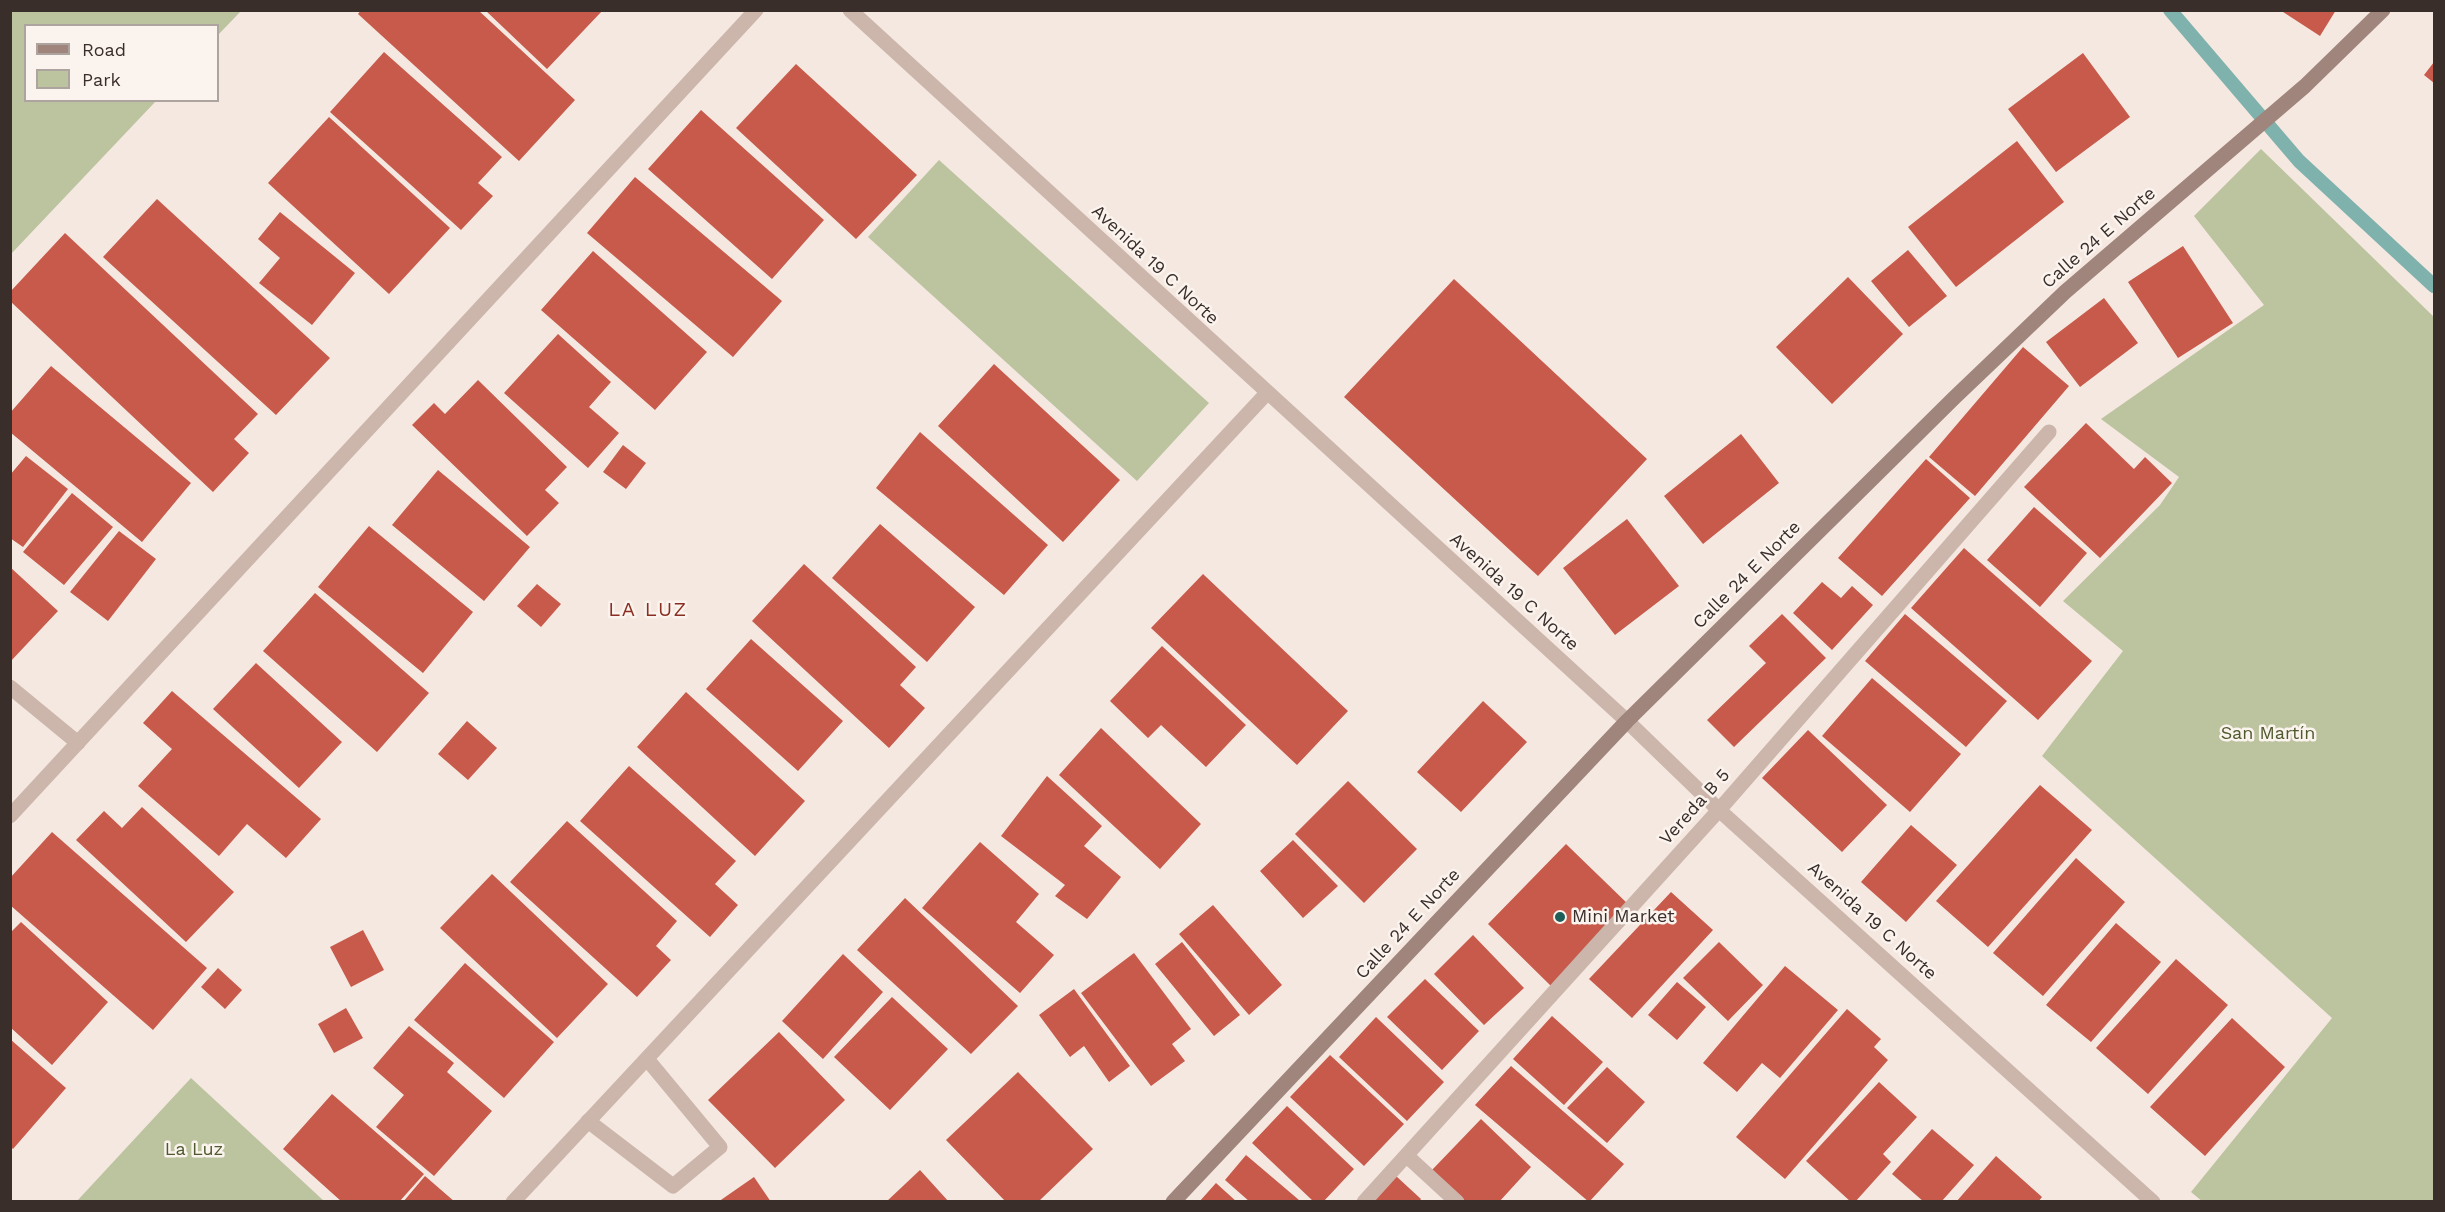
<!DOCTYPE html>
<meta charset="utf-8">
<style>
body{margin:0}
#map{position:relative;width:2445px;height:1212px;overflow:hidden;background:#f4e8e0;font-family:"Work Sans",sans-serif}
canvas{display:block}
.frame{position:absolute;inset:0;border:12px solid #3a2e2b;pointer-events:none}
.legend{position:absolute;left:24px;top:24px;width:195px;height:78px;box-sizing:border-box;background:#fbf3ed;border:2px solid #aea49f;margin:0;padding:8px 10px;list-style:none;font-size:18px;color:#3a2e2b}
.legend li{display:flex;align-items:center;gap:12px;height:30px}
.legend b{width:30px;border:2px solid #aea49f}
</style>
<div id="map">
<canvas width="2445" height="1212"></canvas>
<div class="frame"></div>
<ul class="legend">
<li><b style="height:8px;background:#a0857c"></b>Road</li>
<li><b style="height:16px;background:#bcc39f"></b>Park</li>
</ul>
</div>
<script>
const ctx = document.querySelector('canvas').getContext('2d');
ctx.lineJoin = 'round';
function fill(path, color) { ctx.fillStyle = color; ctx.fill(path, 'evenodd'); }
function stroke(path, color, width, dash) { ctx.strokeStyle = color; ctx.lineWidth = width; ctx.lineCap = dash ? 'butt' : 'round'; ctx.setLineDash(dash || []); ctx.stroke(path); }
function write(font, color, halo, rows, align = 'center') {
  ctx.font = font + ' "Work Sans",sans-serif'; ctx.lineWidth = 5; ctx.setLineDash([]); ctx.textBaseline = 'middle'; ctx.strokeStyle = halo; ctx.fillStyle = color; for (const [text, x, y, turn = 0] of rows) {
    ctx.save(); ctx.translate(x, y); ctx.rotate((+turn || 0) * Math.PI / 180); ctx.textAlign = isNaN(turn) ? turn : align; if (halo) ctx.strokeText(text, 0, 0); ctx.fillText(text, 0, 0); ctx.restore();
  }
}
fill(new Path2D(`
 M 11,10 L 241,11 L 218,35 L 218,26 L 26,26 L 26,100 L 156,101 L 11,254 Z
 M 2261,149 L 2434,317 L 2434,1201 L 2203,1202 L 2191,1192 L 2332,1018 L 2042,756 L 2123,651 L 2063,601 L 2160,505 L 2179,477 L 2101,419 L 2264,305 L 2194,216 Z
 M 939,160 L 1209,403 L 1137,481 L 868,237 Z
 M 191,1078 L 324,1201 L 77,1201 Z`), '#bcc39f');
stroke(new Path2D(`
 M 2170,10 L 2299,161 L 2434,286`), '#7fb1ad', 14);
fill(new Path2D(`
 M 361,10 L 478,10 L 575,100 L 519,161 L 358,14 Z
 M 485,10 L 603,10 L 547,69 Z
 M 2280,10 L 2336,10 L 2320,36 Z
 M 384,52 L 502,157 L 478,183 L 493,196 L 461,230 L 330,112 Z
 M 2083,53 L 2130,117 L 2056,172 L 2008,109 Z
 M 2434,62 L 2434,83 L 2424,75 Z
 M 796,64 L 917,175 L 856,239 L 736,128 Z
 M 701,110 L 824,220 L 772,279 L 648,169 Z
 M 329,117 L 450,228 L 389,294 L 268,183 Z
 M 2017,141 L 2064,202 L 1956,287 L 1908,227 Z
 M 635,177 L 782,301 L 733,357 L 587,233 Z
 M 157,199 L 330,358 L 276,415 L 103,257 Z
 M 280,212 L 355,273 L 312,325 L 259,283 L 280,258 L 258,239 Z
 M 65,233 L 258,414 L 234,439 L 249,453 L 213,492 L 10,301 L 10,292 Z
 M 2183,246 L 2233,323 L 2178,358 L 2128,282 Z
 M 1908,250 L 1947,296 L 1909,327 L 1871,281 Z
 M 593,251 L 707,352 L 655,410 L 541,310 Z
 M 1848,277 L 1903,334 L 1832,404 L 1776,347 Z
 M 1454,279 L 1647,459 L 1538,576 L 1344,397 Z
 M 2104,298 L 2138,343 L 2080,387 L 2046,342 Z
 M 558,334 L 611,382 L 589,407 L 619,433 L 588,468 L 504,393 Z
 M 2023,347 L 2069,386 L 1975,496 L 1929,457 Z
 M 994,364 L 1120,480 L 1063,542 L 938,426 Z
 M 51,366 L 191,483 L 142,542 L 10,432 L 10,413 Z
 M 478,380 L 567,467 L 545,490 L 559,503 L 527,536 L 412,425 L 434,403 L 445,414 Z
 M 2086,423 L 2134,469 L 2145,457 L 2172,483 L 2100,558 L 2024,487 Z
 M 920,432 L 1048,545 L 1004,595 L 876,488 Z
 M 1741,434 L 1779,483 L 1703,544 L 1664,496 Z
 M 623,445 L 646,463 L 626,489 L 603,472 Z
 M 26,456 L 68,489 L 23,547 L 10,538 L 10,475 Z
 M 1926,459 L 1970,498 L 1882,596 L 1838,558 Z
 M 438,470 L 530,547 L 484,601 L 392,525 Z
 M 72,493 L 113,527 L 64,585 L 23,552 Z
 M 2034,507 L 2087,553 L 2040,607 L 1987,560 Z
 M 1627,519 L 1679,586 L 1615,635 L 1563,568 Z
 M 880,524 L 975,607 L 927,662 L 832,578 Z
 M 369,526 L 473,612 L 423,673 L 318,587 Z
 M 119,531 L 156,559 L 108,621 L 70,592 Z
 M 1964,548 L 2092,661 L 2038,720 L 1911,608 Z
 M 804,564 L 916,667 L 900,685 L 925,708 L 889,748 L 752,621 Z
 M 10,567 L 58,611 L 10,662 Z
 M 1203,574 L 1348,711 L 1297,765 L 1151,628 Z
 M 1822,582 L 1841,598 L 1852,586 L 1873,605 L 1832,650 L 1793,613 Z
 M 537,584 L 561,604 L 541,627 L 517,606 Z
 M 315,593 L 429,693 L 377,752 L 263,651 Z
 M 1782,614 L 1826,658 L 1734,747 L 1707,720 L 1766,663 L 1749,646 Z
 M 1905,614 L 2007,701 L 1966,747 L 1865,661 Z
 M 751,639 L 843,721 L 798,771 L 706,689 Z
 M 1162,646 L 1246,725 L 1206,767 L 1161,725 L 1148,738 L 1110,701 Z
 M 256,663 L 342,742 L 299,788 L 213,709 Z
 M 1872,678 L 1961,754 L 1910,812 L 1822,736 Z
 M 172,691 L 321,819 L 286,858 L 247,824 L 219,856 L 138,786 L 172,749 L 143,723 Z
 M 686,692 L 805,801 L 755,856 L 637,747 Z
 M 1483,701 L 1527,742 L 1461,812 L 1417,772 Z
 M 467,721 L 497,748 L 468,780 L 438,754 Z
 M 1101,728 L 1201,824 L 1160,869 L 1059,775 Z
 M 1808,730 L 1887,805 L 1842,852 L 1762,778 Z
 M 629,766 L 736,861 L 715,884 L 738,905 L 710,937 L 580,821 Z
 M 1047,776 L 1102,826 L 1084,846 L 1121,877 L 1087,919 L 1055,896 L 1065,885 L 1001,836 Z
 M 1348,781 L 1417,849 L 1364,903 L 1295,834 Z
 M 2040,785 L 2092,830 L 1988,947 L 1936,901 Z
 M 142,807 L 234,892 L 186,942 L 76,840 L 104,811 L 122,828 Z
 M 567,821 L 677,921 L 656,946 L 671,960 L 637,997 L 510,882 Z
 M 1911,825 L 1957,865 L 1906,922 L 1861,882 Z
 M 52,832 L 207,968 L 153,1030 L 10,905 L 10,878 Z
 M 1293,840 L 1338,886 L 1303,918 L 1260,871 Z
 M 980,842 L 1039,894 L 1016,922 L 1054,955 L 1020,993 L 922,908 Z
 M 1566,844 L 1630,906 L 1551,986 L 1488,924 Z
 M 2076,858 L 2125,902 L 2043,996 L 1993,953 Z
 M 492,874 L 608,984 L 557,1038 L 440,928 Z
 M 1671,892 L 1713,930 L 1632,1018 L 1589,979 Z
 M 905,898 L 1018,1006 L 971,1054 L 857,950 Z
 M 1213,905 L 1282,985 L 1249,1015 L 1179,934 Z
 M 21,922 L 108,1002 L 52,1065 L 10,1027 L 10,933 Z
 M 2116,923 L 2161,962 L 2091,1042 L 2046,1005 Z
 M 363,930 L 384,970 L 351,987 L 330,947 Z
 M 1473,935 L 1524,988 L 1484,1025 L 1434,974 Z
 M 1182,942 L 1240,1015 L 1214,1036 L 1155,964 Z
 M 1719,942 L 1763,985 L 1728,1021 L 1683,978 Z
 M 1134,953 L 1191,1029 L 1172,1044 L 1185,1061 L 1151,1086 L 1081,993 Z
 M 843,954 L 883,992 L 823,1059 L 782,1021 Z
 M 2176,959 L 2228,1005 L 2148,1094 L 2096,1048 Z
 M 465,963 L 554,1042 L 504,1098 L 414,1020 Z
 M 1785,966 L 1838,1010 L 1780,1078 L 1762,1063 L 1737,1092 L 1703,1063 Z
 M 218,968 L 242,990 L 225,1009 L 201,987 Z
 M 1425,979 L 1479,1031 L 1442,1070 L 1387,1017 Z
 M 1677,982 L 1706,1007 L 1677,1040 L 1648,1015 Z
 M 1074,989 L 1130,1066 L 1109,1082 L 1084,1046 L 1070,1057 L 1039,1015 Z
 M 892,997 L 948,1049 L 890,1110 L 834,1057 Z
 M 346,1008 L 363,1038 L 334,1053 L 318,1024 Z
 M 1847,1009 L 1881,1039 L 1874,1047 L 1888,1060 L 1785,1179 L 1736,1137 Z
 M 1552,1016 L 1603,1062 L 1564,1105 L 1513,1059 Z
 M 1376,1017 L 1444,1082 L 1407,1121 L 1339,1057 Z
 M 2232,1018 L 2285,1067 L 2205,1156 L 2150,1107 Z
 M 409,1026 L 454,1063 L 447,1072 L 492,1111 L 434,1176 L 376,1127 L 404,1095 L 373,1068 Z
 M 779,1032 L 845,1100 L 775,1168 L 708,1100 Z
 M 10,1039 L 66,1088 L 13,1149 L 10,1146 Z
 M 1330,1055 L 1404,1124 L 1364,1166 L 1290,1097 Z
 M 1511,1066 L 1624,1164 L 1589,1202 L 1475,1105 Z
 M 1607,1067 L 1645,1102 L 1607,1143 L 1567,1108 Z
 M 1018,1072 L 1093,1149 L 1038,1202 L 1006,1202 L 946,1140 Z
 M 1879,1082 L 1917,1117 L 1883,1154 L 1891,1162 L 1855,1202 L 1851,1202 L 1806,1161 Z
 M 332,1094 L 424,1174 L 399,1202 L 342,1202 L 283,1149 Z
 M 1287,1106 L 1354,1169 L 1323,1202 L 1314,1202 L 1252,1143 Z
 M 1481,1119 L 1531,1167 L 1499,1202 L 1466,1202 L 1432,1170 Z
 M 1932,1129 L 1974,1165 L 1941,1202 L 1924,1202 L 1892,1174 Z
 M 1246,1155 L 1299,1200 L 1297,1202 L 1250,1202 L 1225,1180 Z
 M 1996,1156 L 2042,1197 L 2038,1202 L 1956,1202 Z
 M 920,1170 L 949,1202 L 886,1202 Z
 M 425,1176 L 455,1202 L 403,1202 Z
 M 1396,1176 L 1421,1199 L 1419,1202 L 1373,1202 Z
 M 754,1177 L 771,1202 L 718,1202 Z
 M 1216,1183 L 1237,1202 L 1199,1202 Z`), '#c75a4b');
stroke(new Path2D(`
 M 10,687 L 78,743
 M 588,1121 L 673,1186 L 720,1147 L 647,1059`), '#ccb6ab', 15);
stroke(new Path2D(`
 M 850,10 L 1627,721 L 1719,810 L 2153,1202
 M 10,816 L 756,10
 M 1407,1156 L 1457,1202
 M 513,1202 L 1267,393
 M 1364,1202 L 1719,810 L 2049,432`), '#ccb6ab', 15);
stroke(new Path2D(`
 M 1173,1202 L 1627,721 L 1954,398 L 2065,292 L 2305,86 L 2383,10`), '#a0857c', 15);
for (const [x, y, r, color] of [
 [1560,917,6,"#1f5d59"]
]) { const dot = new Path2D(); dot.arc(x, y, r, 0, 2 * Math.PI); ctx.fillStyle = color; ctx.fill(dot); stroke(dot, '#fbf3ed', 2); }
write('18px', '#3a2e2b', '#fbf3ed', [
 ["Calle 24 E Norte",2099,238,-41],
 ["Avenida 19 C Norte",1155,265,43],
 ["Calle 24 E Norte",1747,575,-45],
 ["Avenida 19 C Norte",1514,592,42],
 ["Vereda B 5",1695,807,-48],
 ["Avenida 19 C Norte",1872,921,42],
 ["Calle 24 E Norte",1408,924,-47]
]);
write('18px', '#4e592e', '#fbf3ed', [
 ["San Martín",2268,734],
 ["La Luz",194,1150]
]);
write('18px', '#3a2e2b', '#fbf3ed', [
 ["Mini Market",1572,917]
], 'left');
ctx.letterSpacing = '1.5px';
write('20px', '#8b2e22', '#fbf3ed', [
 ["LA LUZ",648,610]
]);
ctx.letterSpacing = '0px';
</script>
